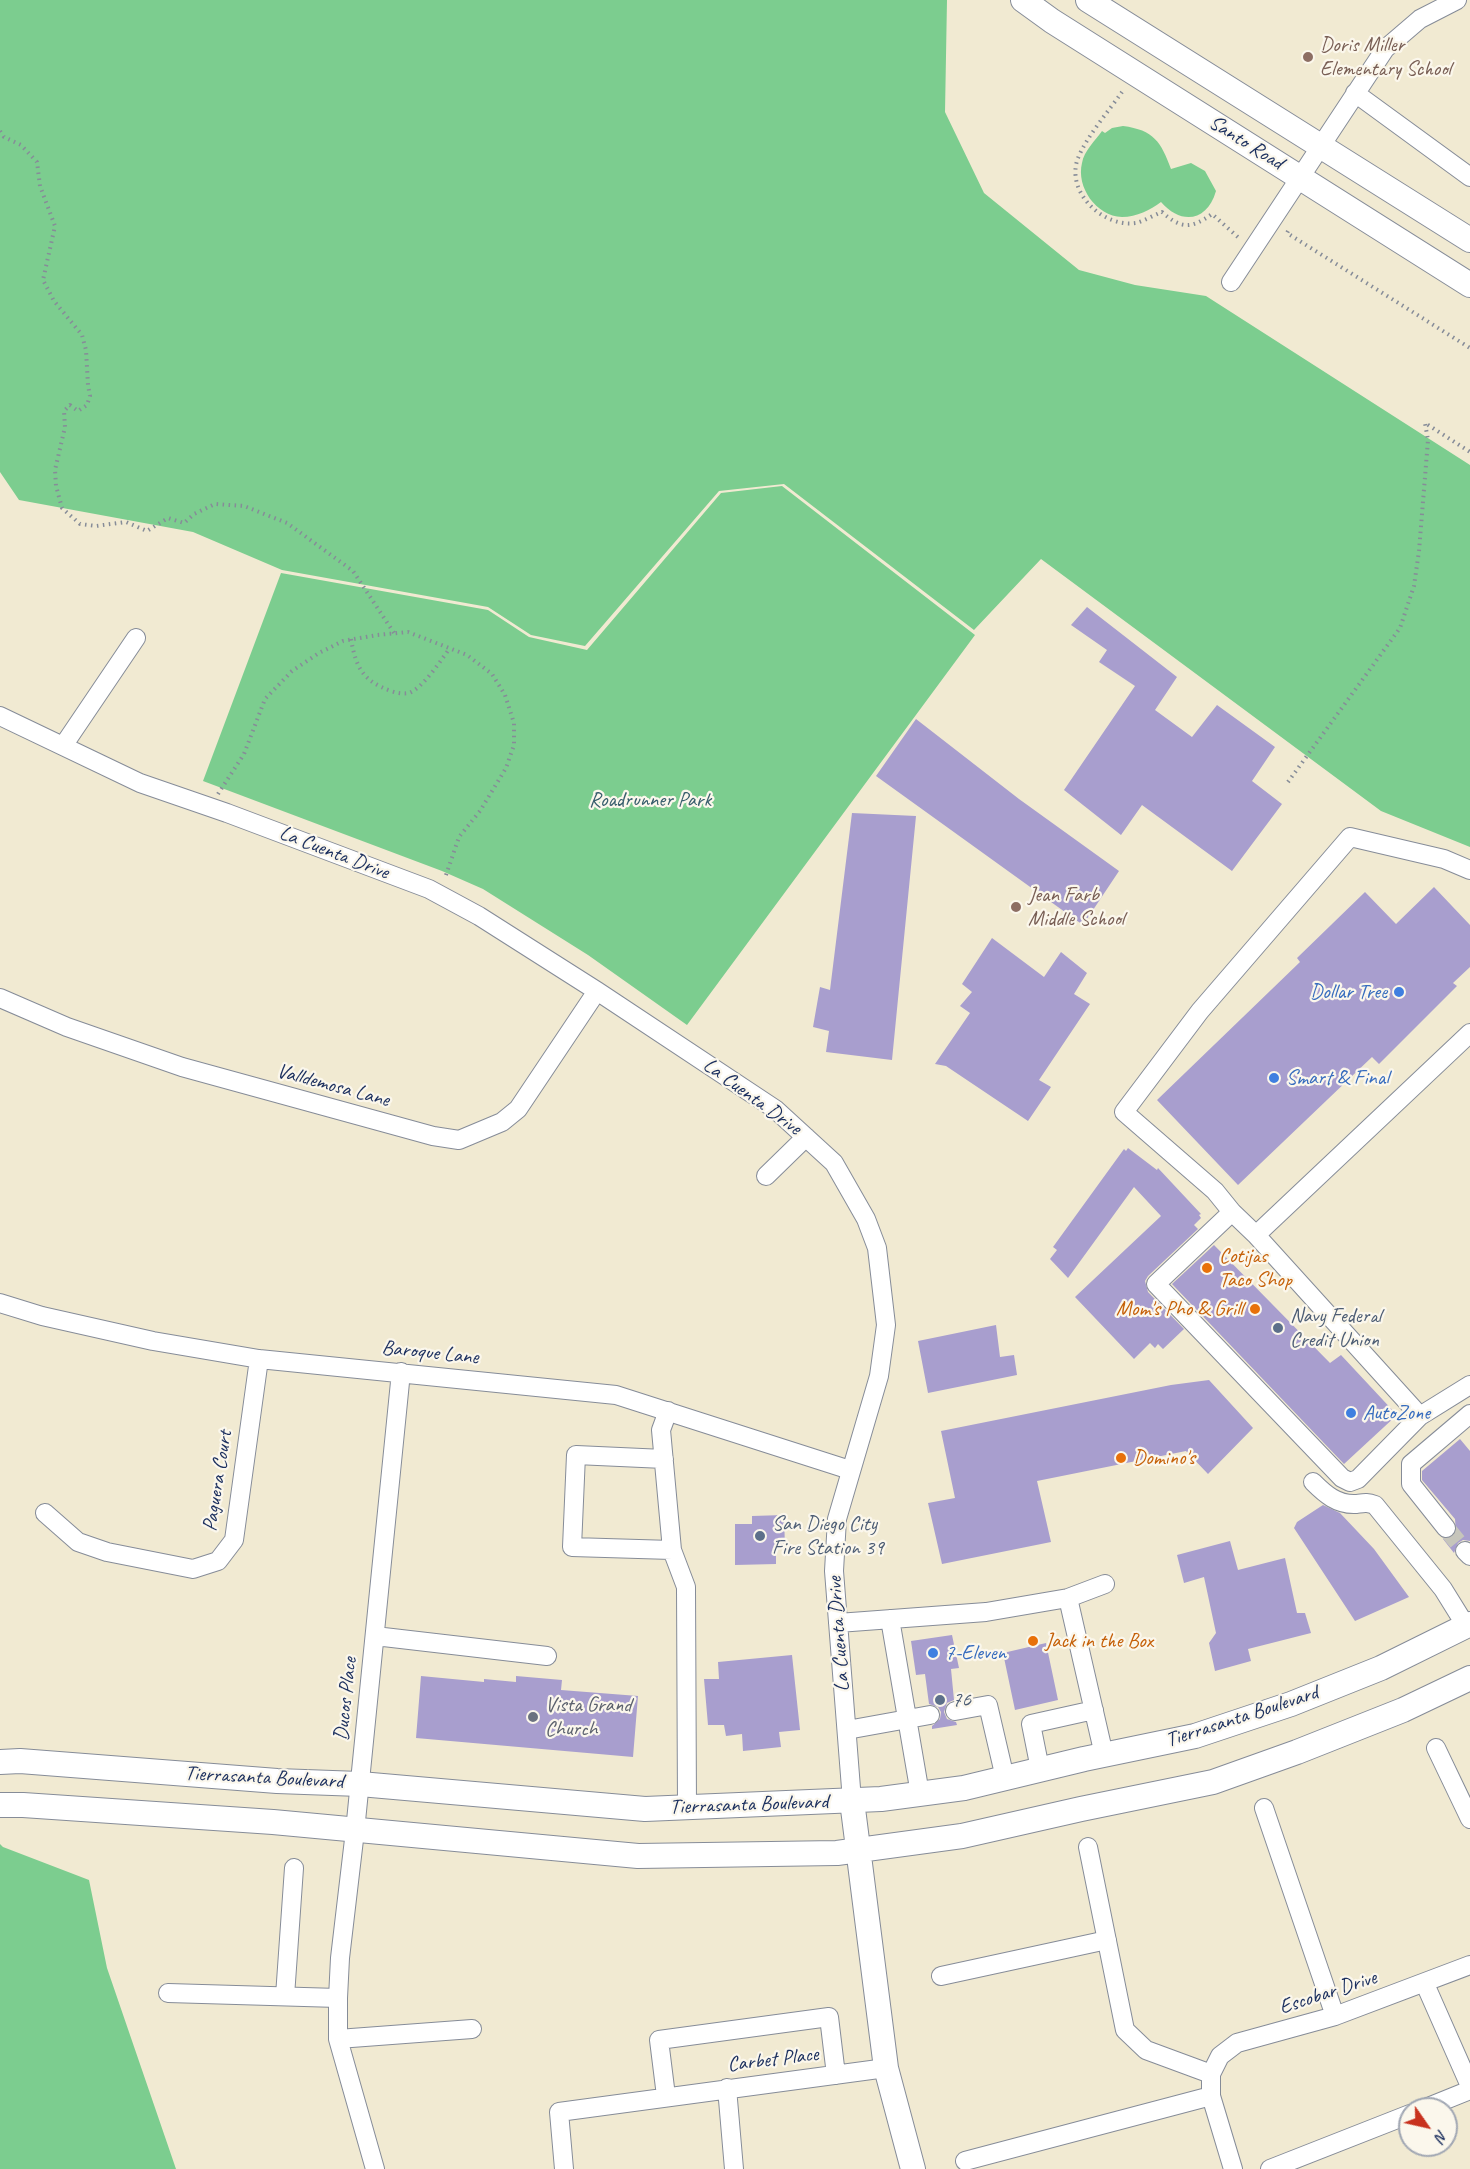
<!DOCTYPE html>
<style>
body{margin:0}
#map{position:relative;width:1470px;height:2169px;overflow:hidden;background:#f1ead2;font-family:Caveat,sans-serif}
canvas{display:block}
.north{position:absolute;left:1398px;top:2097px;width:60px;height:60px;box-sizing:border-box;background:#fbf7ec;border:2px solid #a1a7b3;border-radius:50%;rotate:124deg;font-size:16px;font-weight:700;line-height:24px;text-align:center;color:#1b2f5e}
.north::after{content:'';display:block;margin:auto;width:21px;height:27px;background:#c8321e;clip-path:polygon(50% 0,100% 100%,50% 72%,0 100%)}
</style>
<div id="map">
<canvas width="1470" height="2169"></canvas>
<div class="north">N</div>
</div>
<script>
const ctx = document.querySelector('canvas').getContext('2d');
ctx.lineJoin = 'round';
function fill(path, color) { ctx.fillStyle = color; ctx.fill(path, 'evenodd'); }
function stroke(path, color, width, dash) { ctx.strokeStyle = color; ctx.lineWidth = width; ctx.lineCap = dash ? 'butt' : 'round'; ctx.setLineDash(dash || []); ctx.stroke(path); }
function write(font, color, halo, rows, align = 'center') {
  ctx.font = font + ' Caveat,sans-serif'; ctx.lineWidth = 4.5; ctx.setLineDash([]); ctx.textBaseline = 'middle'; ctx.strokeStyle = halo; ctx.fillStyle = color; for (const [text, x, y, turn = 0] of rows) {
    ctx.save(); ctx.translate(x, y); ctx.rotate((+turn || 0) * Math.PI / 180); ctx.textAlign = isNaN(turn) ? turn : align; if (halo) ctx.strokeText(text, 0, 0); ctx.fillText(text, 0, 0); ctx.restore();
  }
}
fill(new Path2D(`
 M 0,0 L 947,0 L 945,112 L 984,193 L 1079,270 L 1135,285 L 1206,296 L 1470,465 L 1470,847 L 1381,811 L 1041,559 L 974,630 L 784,484 L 719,491 L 585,646 L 531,635 L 488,607 L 282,570 L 193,532 L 19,500 L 0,472 Z
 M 1123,126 C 1154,130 1161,142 1171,169 L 1191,163 L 1205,171 L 1216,191 C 1207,222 1181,225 1161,202 C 1150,210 1137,217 1122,217 C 1096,216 1076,187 1082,163 C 1084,151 1095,141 1102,131 L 1105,133 L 1112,128 Z
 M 782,486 L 975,635 L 687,1025 L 588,955 L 483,889 L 442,871 L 203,781 L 281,573 L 488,610 L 529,637 L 587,650 L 721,493 Z
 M 0,1844 L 3,1847 L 89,1880 L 107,1968 L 176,2169 L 0,2169 Z`), '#7ccd8f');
fill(new Path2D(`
 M 1087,607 L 1177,677 L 1155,710 L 1192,737 L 1217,705 L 1275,747 L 1252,781 L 1282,804 L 1232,871 L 1142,805 L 1121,835 L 1064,790 L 1135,686 L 1099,662 L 1107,650 L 1071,625 Z
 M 916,719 L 1019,799 L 1119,871 L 1083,925 L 876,776 Z
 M 852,813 L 916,816 L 892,1060 L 826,1052 L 829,1031 L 813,1027 L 820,987 L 830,990 Z
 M 1434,887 L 1470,925 L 1470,967 L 1453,983 L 1457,986 L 1379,1064 L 1372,1057 L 1238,1185 L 1157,1100 L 1300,962 L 1297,958 L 1365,892 L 1396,924 Z
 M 992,938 L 1044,977 L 1061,952 L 1087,973 L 1074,994 L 1090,1004 L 1039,1080 L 1051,1087 L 1028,1121 L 946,1066 L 935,1064 L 970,1013 L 960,1006 L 972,992 L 962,984 Z
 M 1128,1148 L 1157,1170 L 1158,1168 L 1201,1214 L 1199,1215 L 1201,1218 L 1194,1225 L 1198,1229 L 1148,1276 L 1145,1281 L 1148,1292 L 1184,1329 L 1163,1349 L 1158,1344 L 1155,1348 L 1150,1343 L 1134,1359 L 1075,1297 L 1161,1216 L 1134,1187 L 1068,1278 L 1050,1259 L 1057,1250 L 1053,1247 L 1124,1149 L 1126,1151 Z
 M 1214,1245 L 1330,1363 L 1341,1355 L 1397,1415 L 1344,1464 L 1172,1284 Z
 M 996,1325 L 1000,1357 L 1014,1355 L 1017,1375 L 928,1393 L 918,1341 Z
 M 1209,1380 L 1253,1428 L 1208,1474 L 1186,1451 L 1037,1481 L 1051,1542 L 942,1564 L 928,1503 L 955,1498 L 941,1431 L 1171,1385 Z
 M 1460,1439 L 1470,1451 L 1470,1541 L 1463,1540 L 1458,1543 L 1454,1553 L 1443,1539 L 1452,1537 L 1456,1533 L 1455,1519 L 1422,1480 L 1422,1471 Z
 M 1323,1505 L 1340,1513 L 1374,1549 L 1409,1597 L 1355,1621 L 1294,1528 L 1297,1522 Z
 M 784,1515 L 785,1548 L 776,1548 L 776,1564 L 735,1565 L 735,1524 L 752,1524 L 752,1516 Z
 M 1230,1541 L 1238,1570 L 1285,1558 L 1297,1613 L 1305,1613 L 1311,1633 L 1248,1649 L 1251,1661 L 1215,1671 L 1209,1643 L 1216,1633 L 1204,1577 L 1184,1583 L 1177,1555 Z
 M 952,1635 L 959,1668 L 951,1669 L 954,1700 L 947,1703 L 944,1712 L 947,1719 L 956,1722 L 957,1725 L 932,1729 L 932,1726 L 940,1719 L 941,1712 L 938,1707 L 929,1704 L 925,1674 L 916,1675 L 911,1641 Z
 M 1046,1643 L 1058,1700 L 1015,1710 L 1003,1653 Z
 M 792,1655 L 800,1730 L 779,1732 L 781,1747 L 743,1751 L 742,1734 L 726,1736 L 724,1725 L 708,1725 L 704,1679 L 719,1679 L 718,1662 Z
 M 421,1676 L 484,1682 L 484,1679 L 516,1682 L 516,1676 L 562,1680 L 561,1690 L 638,1696 L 633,1757 L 416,1738 Z`), '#a89ece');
stroke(new Path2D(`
 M 1446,1528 L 1465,1551`), '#c6c5bb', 18, [18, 9]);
const minor = new Path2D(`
 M 1355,93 L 1470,177
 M 1231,282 L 1385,49 L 1420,19 L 1457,0
 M 0,716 L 140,783 L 227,813 L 429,889 L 479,916 L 597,991 L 775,1109 L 834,1163 L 866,1219 L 877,1248 L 886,1325 L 879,1376 L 837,1519 L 834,1571 L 852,1801
 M 63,746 L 136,638
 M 1470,870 L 1444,859 L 1350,837 L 1200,1011 L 1124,1112 L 1215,1191 L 1232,1212 L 1256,1235 L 1470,1033
 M 0,998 L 67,1027 L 182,1067 L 433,1136 L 459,1140 L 502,1122 L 518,1109 L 597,991
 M 766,1176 L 806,1137
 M 1232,1212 L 1156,1284 L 1342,1478 L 1350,1482 L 1358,1479 L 1420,1416 L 1470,1385
 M 1256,1235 L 1420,1416
 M 0,1303 L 42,1316 L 153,1341 L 259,1359 L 616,1395 L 850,1470
 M 664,1459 L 576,1455 L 572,1547 L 672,1550 L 661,1430 L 668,1411
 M 1313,1482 C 1325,1494 1337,1505 1356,1504 C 1364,1503 1367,1502 1375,1505 L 1443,1589 L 1466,1626
 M 45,1513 L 78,1542 L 107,1552 L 193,1569 L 218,1561 L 234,1540 L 259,1359
 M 1446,1528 L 1411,1484 L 1411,1464 L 1470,1414
 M 672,1550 L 686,1587 L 687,1807
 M 1465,1551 L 1470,1556
 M 1068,1598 L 1104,1755
 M 890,1619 L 920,1794
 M 838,1623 L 986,1612 L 1068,1598 L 1105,1584
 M 375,1636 L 547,1656
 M 955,1711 L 988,1705 L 1005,1778
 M 847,1730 L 930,1715
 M 1436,1748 L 1470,1819
 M 1040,1769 L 1031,1724 L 1094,1710
 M 1264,1808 L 1335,2016
 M 1088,1847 L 1125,2030 L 1146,2050 L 1211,2074
 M 941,1976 L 1107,1940
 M 1425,1984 L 1470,2086
 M 168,1993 L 338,1998
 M 285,1996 L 294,1868
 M 338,2039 L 472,2029
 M 727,2088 L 734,2169
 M 666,2096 L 659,2040 L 829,2017 L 836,2075
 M 1423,2109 L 1470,2090
 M 965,2161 L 1211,2096
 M 375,2169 L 338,2039 L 338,1998 L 340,1958 L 355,1831 L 401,1372
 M 564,2169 L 559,2112 L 886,2068
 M 1233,2169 L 1211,2096 L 1211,2074 L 1220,2056 L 1237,2043 L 1335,2016 L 1470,1965
 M 1270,2169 L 1410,2114`);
const major = new Path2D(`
 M 1023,0 L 1052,21 L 1470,285
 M 1088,0 L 1470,240
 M 0,1762 L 20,1761 L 277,1781 L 360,1784 L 645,1809 L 881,1799 L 964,1788 L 1084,1759 L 1195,1736 L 1291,1704 L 1381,1668 L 1470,1624
 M 852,1801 L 886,2068 L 913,2169
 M 0,1805 L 23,1805 L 273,1822 L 638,1856 L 837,1853 L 962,1836 L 1081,1809 L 1213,1782 L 1297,1752 L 1403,1710 L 1470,1678`);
stroke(minor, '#868c98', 20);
stroke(major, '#868c98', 26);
stroke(new Path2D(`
 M 1122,92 C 1108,112 1087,136 1078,158 C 1065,192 1103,228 1136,223 C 1144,221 1154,215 1162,212 C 1181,229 1191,229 1212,214 L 1240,239
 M 0,131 L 4,137 L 21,145 L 37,162 L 40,186 L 55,226 L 43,280 L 54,301 L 82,335 L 86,350 L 88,385 L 90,396 L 87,405 L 78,411 L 70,405 L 64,411 L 65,427 L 55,470 L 56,486 L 62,508 L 80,524 L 96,526 L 126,522 L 147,531 L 168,518 L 184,523 L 194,514 L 215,504 L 244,506 L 287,523 L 353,571 L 394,633
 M 1288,231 L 1287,233 L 1470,348
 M 351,639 C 356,668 363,681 391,691 C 397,693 403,694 409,693 C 423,688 441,660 450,648
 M 1288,782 L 1400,628 L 1414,586 L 1419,551 L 1428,440 L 1425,423 L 1470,452
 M 218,794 L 244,754 L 265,699 L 292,671 L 319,653 L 343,641 L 377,635 L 408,632 L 467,655 L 492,674 L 505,695 L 514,723 L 514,745 L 506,768 L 480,811 L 459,837 L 445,878`), '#868c98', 4, [1.5, 4.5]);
stroke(minor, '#fff', 18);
stroke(major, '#fff', 24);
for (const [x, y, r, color] of [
 [1308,57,6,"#8d6e63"],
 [1016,907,6,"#8d6e63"],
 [1399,992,6,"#3f7fe0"],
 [1274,1078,6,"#3f7fe0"],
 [1207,1268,6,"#e8710a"],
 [1255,1309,6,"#e8710a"],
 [1278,1328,6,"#5c6f8a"],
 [1351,1413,6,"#3f7fe0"],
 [1121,1458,6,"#e8710a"],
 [760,1536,6,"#5c6f8a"],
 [1033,1641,6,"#e8710a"],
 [933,1653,6,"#3f7fe0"],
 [940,1700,6,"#5c6f8a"],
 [533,1717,6,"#6b7280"]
]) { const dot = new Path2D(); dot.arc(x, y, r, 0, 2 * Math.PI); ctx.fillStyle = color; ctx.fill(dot); stroke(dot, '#fbf7ec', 2); }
write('21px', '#785e54', '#fbf7ec', [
 ["Doris Miller",1320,45],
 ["Elementary School",1320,69],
 ["Jean Farb",1028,895],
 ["Middle School",1028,919]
], 'left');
write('21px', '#1b2f5e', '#fbf7ec', [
 ["Santo Road",1246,143,32],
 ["La Cuenta Drive",334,853,21],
 ["Valldemosa Lane",333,1086,15],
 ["La Cuenta Drive",752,1097,36],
 ["Baroque Lane",430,1353,6],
 ["Paguera Court",218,1481,-81],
 ["La Cuenta Drive",839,1634,-94],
 ["Ducos Place",346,1699,-84],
 ["Tierrasanta Boulevard",1242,1717,-18],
 ["Tierrasanta Boulevard",264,1778,3],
 ["Tierrasanta Boulevard",749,1805,-2],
 ["Escobar Drive",1328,1993,-18],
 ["Carbet Place",773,2060,-7]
]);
write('21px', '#385e6d', '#fbf7ec', [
 ["Roadrunner Park",650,800]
]);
write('21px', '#366cbe', '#fbf7ec', [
 ["Dollar Tree",1387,992,"right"],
 ["Smart & Final",1286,1078],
 ["AutoZone",1363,1413],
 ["7-Eleven",945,1653]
], 'left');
write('21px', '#c56008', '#fbf7ec', [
 ["Cotijas",1219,1256],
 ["Taco Shop",1219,1280],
 ["Mom's Pho & Grill",1243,1309,"right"],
 ["Domino's",1133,1458],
 ["Jack in the Box",1045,1641]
], 'left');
write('21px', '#4e5e75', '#fbf7ec', [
 ["Navy Federal",1290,1316],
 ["Credit Union",1290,1340],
 ["San Diego City",772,1524],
 ["Fire Station 39",772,1548],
 ["76",952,1700]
], 'left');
write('21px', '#5b616d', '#fbf7ec', [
 ["Vista Grand",545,1705],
 ["Church",545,1729]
], 'left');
</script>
